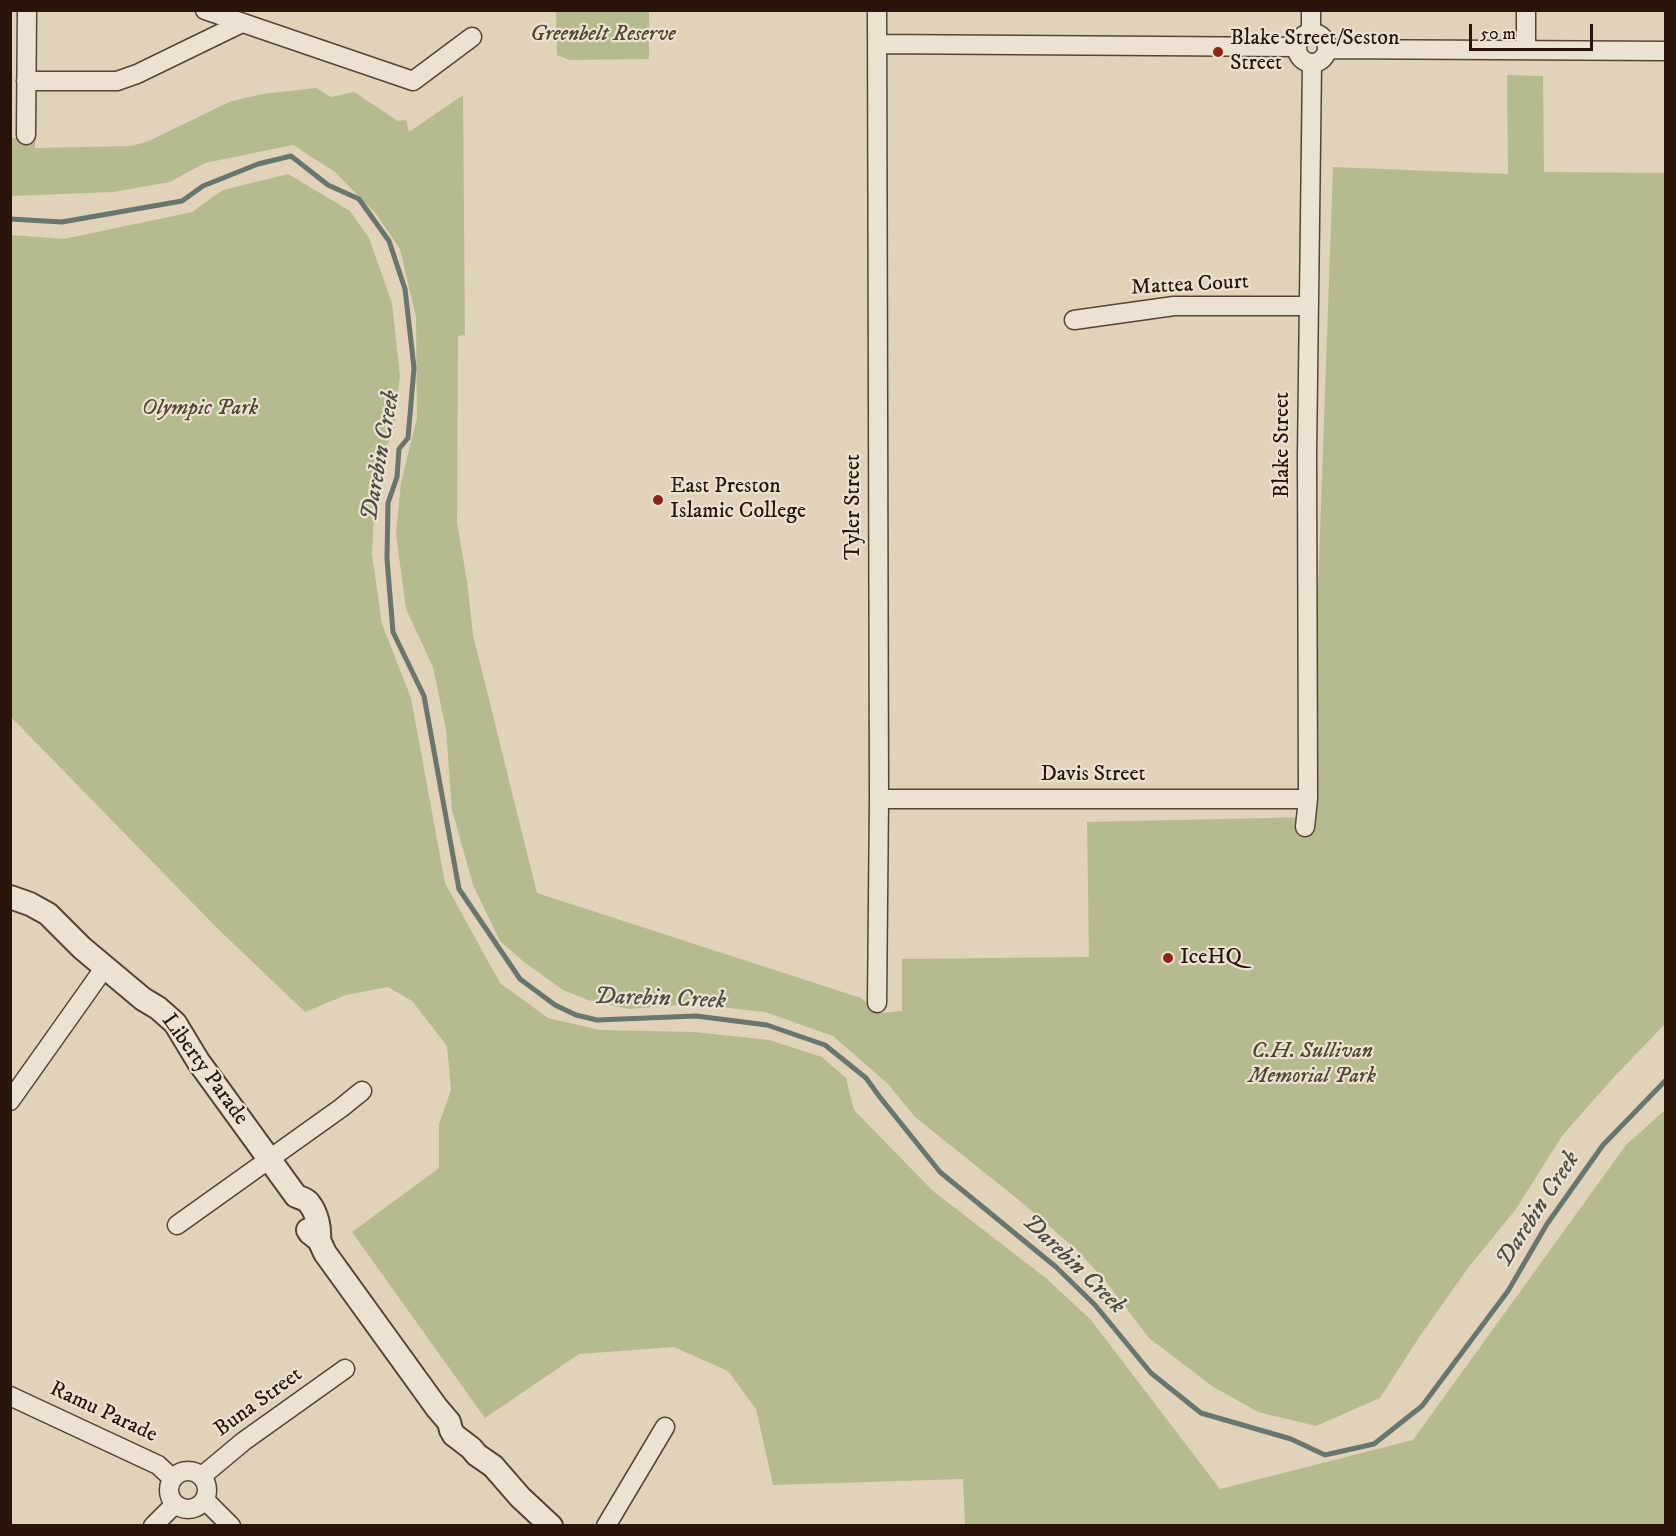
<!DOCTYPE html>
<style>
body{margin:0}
#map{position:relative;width:1676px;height:1536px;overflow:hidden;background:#e1d2ba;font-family:"IM FELL DW Pica",serif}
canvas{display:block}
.frame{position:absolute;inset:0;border:12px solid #281408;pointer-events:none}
.scale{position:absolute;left:1469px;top:24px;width:124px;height:27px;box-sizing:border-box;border:3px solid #281408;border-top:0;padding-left:8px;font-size:18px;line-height:21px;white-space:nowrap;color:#281408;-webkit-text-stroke:4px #ece2d2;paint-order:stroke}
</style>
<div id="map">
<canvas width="1676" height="1536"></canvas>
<div class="frame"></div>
<div class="scale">50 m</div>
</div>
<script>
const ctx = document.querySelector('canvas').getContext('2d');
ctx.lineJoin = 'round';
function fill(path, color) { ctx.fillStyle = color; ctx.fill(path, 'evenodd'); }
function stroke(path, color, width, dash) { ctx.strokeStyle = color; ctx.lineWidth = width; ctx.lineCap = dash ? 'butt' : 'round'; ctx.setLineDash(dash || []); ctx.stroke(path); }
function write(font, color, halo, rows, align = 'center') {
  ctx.font = font + ' "IM FELL DW Pica",serif'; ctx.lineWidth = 4.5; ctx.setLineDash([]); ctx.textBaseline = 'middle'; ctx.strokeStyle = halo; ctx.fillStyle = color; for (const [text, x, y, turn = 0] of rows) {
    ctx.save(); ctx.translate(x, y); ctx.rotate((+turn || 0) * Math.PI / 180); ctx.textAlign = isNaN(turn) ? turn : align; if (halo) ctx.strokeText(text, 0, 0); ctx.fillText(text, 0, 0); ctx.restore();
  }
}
fill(new Path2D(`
 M 556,11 L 649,11 L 649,59 L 570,60 L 557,55 Z
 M 1507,75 L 1543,76 L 1544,172 L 1665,173 L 1665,1024 L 1614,1077 L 1562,1136 L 1516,1209 L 1468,1268 L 1420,1336 L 1380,1398 L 1316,1426 L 1258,1412 L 1212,1386 L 1149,1338 L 1107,1283 L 1078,1251 L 1020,1201 L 915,1117 L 888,1084 L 833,1036 L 765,1012 L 692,1004 L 629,1009 L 588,1000 L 563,990 L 524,962 L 500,941 L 473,885 L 452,810 L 446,730 L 433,667 L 406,609 L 396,534 L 401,482 L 417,418 L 416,317 L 400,249 L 376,214 L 335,172 L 293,145 L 205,163 L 170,182 L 113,192 L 11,196 L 10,138 L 19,138 L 19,141 L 35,141 L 35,148 L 132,146 L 149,141 L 229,102 L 262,94 L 316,88 L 331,97 L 354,92 L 398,121 L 406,120 L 409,132 L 463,95 L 465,335 L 458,336 L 457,523 L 467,581 L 473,635 L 537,893 L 861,998 L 878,1013 L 902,1011 L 902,959 L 1089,957 L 1087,822 L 1310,817 L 1333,167 L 1508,174 Z
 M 288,174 L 350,211 L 369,238 L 392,303 L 400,376 L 393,434 L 384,450 L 385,474 L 375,493 L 372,554 L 382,624 L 411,698 L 445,883 L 500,983 L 548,1018 L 578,1025 L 599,1030 L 694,1032 L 769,1040 L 822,1057 L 846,1078 L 854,1110 L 933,1191 L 1047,1279 L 1091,1320 L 1220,1489 L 1413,1440 L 1626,1145 L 1665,1110 L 1665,1525 L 965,1525 L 963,1479 L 773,1485 L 756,1409 L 728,1371 L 674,1347 L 579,1354 L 485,1418 L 352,1232 L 439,1168 L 439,1124 L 451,1090 L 447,1046 L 412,1001 L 388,987 L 346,995 L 305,1012 L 217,928 L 11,717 L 11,235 L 64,239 L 192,212 L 223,190 Z`), '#b5bb8e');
stroke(new Path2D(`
 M 10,219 L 62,222 L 182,201 L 203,186 L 258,164 L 291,156 L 328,185 L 359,199 L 389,241 L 405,289 L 414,368 L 408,438 L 399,449 L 397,477 L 388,503 L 387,559 L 393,632 L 424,696 L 459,889 L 520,979 L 555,1005 L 576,1015 L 597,1020 L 696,1016 L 767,1025 L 825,1045 L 866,1078 L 879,1096 L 940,1172 L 1056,1267 L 1095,1305 L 1151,1373 L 1201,1413 L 1291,1439 L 1325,1455 L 1374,1444 L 1422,1406 L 1508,1291 L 1547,1224 L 1603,1145 L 1666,1080`), '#69766e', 5);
const minor = new Path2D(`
 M 205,10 L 413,81 L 472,37
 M 1311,10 L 1311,32
 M1297 48a15 15 0 1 1 30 0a15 15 0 1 1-30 0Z
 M 878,44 L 1296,47
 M 1327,49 L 1666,51
 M 1526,50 L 1526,10
 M 26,81 L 117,81 L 137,74 L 242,23
 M 26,135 L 27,10
 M 1074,320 L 1174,306 L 1308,306
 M 879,799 L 1308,799
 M 1305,827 L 1308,799 L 1307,455 L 1312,63
 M 877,1003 L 879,799 L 877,10
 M 10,1101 L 105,967
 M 177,1225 L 341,1108 L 362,1091
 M 10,1396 L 158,1465 L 173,1479
 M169 1490a19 19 0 1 1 38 0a19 19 0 1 1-38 0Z
 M 202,1476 L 244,1441 L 345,1369
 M 205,1500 L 231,1526
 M 153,1526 L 175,1504
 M 606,1526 L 665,1427`);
const tertiary = new Path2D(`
 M 10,897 L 30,904 L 48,914 L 82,948 L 143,999 L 158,1008 L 175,1023 L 198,1061 L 296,1196 C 301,1198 306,1199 309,1203 C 317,1213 320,1228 319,1240
 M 308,1230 L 310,1233 L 319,1240 L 325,1253 L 437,1408 L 449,1422 L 451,1430 L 454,1435 L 471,1448 L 477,1455 L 493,1466 L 520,1497 L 551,1526`);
stroke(minor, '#564434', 21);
stroke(tertiary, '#564434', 26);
stroke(minor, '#ece2d2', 18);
stroke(tertiary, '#ece2d2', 22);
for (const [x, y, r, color] of [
 [1218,52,6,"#8f2418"],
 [658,500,6,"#8f2418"],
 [1168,958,6,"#8f2418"]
]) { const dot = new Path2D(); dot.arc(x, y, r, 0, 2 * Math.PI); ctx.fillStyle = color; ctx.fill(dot); stroke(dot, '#ece2d2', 2); }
write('italic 22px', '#524630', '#ece2d2', [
 ["Greenbelt Reserve",603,35],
 ["Olympic Park",200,409],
 ["C.H. Sullivan",1312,1052],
 ["Memorial Park",1312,1077]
]);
write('22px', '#281408', '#ece2d2', [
 ["Blake Street/Seston",1230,39],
 ["Street",1230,64],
 ["East Preston",670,487],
 ["Islamic College",670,512],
 ["IceHQ",1180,958]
], 'left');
write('22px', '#281408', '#ece2d2', [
 ["Mattea Court",1190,286,-3],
 ["Blake Street",1283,445,-90],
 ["Tyler Street",854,507,-90],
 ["Davis Street",1093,775],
 ["Liberty Parade",204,1070,54],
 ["Buna Street",259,1403,-36],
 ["Ramu Parade",103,1413,25]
]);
write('italic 24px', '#4e4d44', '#ece2d2', [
 ["Darebin Creek",382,456,-80],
 ["Darebin Creek",660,1000,2],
 ["Darebin Creek",1539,1210,-57],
 ["Darebin Creek",1073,1265,44]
]);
</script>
